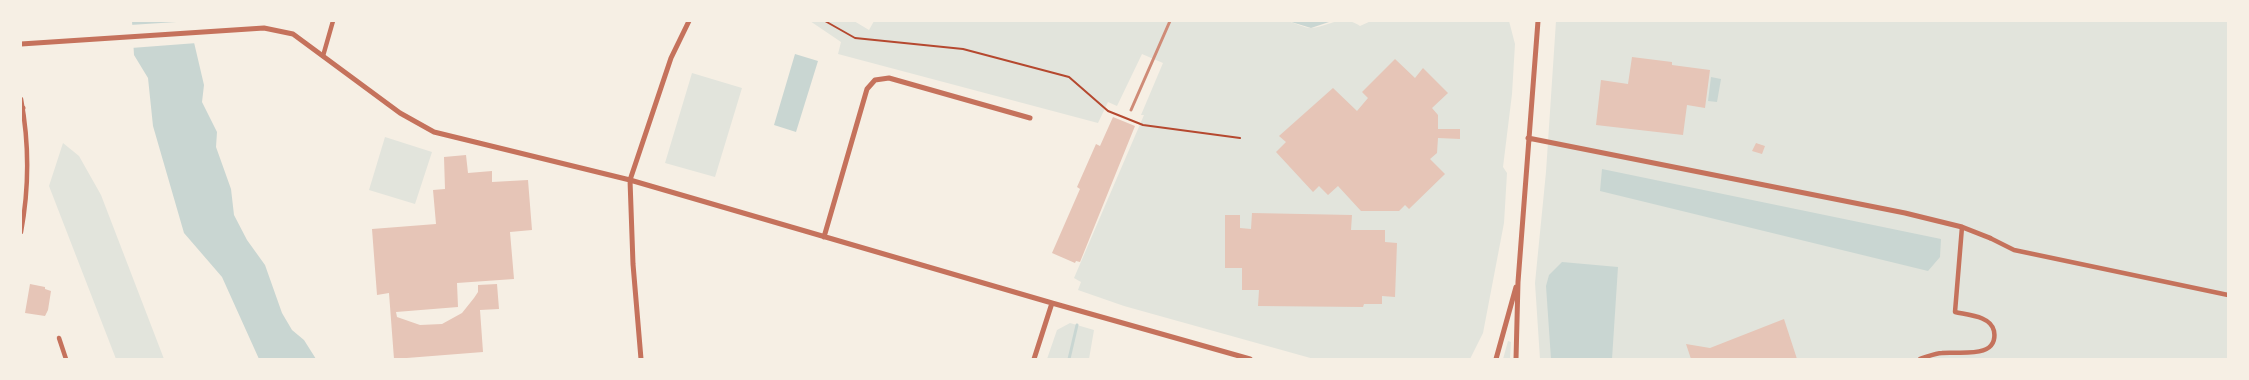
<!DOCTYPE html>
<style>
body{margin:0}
#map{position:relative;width:2249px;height:380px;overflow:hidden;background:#f6efe4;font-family:"IBM Plex Sans",sans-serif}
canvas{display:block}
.frame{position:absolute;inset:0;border:22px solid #f6efe4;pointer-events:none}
</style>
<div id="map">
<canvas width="2249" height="380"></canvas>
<div class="frame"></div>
</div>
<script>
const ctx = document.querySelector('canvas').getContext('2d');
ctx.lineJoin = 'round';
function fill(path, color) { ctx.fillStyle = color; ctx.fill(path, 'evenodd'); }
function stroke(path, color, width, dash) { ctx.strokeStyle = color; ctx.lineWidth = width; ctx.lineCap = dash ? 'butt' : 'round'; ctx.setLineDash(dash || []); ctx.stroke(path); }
fill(new Path2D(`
 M 810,21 L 854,21 L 869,30 L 874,21 L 1288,21 C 1295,23 1304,28 1311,28 C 1329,27 1341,13 1360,26 L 1371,21 L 1509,21 L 1515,44 L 1512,94 L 1503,167 L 1507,173 L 1504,223 L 1483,333 L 1470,359 L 1314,359 L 1124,306 L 1078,290 L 1081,282 L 1074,278 L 1144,115 L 1141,115 L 1163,63 L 1142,54 L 1117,106 L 1108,102 L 1098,123 L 838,54 L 841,42 Z
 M 1556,21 L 2228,21 L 2228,359 L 1540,359 L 1535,283 L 1546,172 Z
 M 692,73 L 742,88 L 715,177 L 665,163 Z
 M 385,137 L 432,152 L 415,204 L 369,190 Z
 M 63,143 L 79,156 L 101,195 L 164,359 L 116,359 L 49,186 Z
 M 1070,323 L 1094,330 L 1089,359 L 1047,359 L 1057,330 Z
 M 1508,341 L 1511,342 L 1510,359 L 1503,359 Z`), '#e2e4dc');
fill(new Path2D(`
 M 132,21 L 189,21 L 204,85 L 202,102 L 217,132 L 216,147 L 231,189 L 234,215 L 247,240 L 265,265 L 282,313 L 292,330 L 304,340 L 316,359 L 259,359 L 222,277 L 184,233 L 153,126 L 148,78 L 134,55 Z
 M 1288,21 L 1332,21 L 1311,28 Z
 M 795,54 L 818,61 L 796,132 L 774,125 Z
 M 1711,77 L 1721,79 L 1717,102 L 1708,101 Z
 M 1602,169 L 1941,239 L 1940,257 L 1928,271 L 1600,191 Z
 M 1562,262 L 1618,267 L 1612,359 L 1551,359 L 1546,286 L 1549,275 Z`), '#c9d6d2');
fill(new Path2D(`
 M 192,21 L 197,43 L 131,48 L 130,25 Z`), '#f6efe4');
stroke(new Path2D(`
 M 1069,359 L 1077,325`), '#c9d6d2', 3);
fill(new Path2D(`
 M 1632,57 L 1672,62 L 1672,65 L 1710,70 L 1705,108 L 1687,105 L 1683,135 L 1596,125 L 1601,80 L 1628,84 Z
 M 1395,59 L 1415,78 L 1423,68 L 1448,93 L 1432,108 L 1438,115 L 1438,129 L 1460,129 L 1460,139 L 1438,138 L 1437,153 L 1430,159 L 1445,174 L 1409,209 L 1405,205 L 1399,211 L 1361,211 L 1338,186 L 1328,195 L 1319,186 L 1313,192 L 1276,152 L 1286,142 L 1279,136 L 1333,88 L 1357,111 L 1368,98 L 1362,92 Z
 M 1113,117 L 1135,126 L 1080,262 L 1076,261 L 1075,263 L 1052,253 L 1080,189 L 1077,187 L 1096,144 L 1100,146 Z
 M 1756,143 L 1765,146 L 1762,154 L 1752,151 Z
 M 466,155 L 468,173 L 492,171 L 492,182 L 528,180 L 532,230 L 510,232 L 514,279 L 457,283 L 458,307 L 396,312 L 397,317 L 420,325 L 442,324 L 462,313 L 474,298 L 478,292 L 478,285 L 497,284 L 499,309 L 480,310 L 483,352 L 394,359 L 389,293 L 377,295 L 372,229 L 436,224 L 433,190 L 445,189 L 444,157 Z
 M 1252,213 L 1352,215 L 1351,230 L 1385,230 L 1385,242 L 1397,243 L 1395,297 L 1382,296 L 1382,304 L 1364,304 L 1363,307 L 1258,306 L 1259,290 L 1242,290 L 1242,268 L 1225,268 L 1225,215 L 1240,215 L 1240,228 L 1251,229 Z
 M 30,284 L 45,287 L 45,289 L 51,291 L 48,310 L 45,316 L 25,313 Z
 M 1784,319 L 1797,359 L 1691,359 L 1686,344 L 1710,348 Z`), '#e6c5b7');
stroke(new Path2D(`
 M 825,21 L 855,38 L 963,49 L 1069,77 L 1108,111 L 1143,125 L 1240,138`), '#b5482f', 2);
stroke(new Path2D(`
 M 323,56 L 333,21
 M 21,99 C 29,142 29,189 21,232
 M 1990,238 L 2014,250 L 2228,295
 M 59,338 L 66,359
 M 1920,359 C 1927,357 1935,353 1942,353 C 1958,351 1999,360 1994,331 C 1991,316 1968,315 1955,312 L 1962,227`), '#c5725c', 4.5);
stroke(new Path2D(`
 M 21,44 L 264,28 L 293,34 L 400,113 L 434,132 L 630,180 L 1052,303 L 1250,359
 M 21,108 L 23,108
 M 1528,138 L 1905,213 L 1962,227 L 1990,238
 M 824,237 L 867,89 L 875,80 L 889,78 L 1030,118
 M 641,359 L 633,264 L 630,180 L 671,58 L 689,21
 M 1034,359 L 1052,303
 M 1496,359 L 1516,287
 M 1516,359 L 1518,282 L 1538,21`), '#c5725c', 5);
stroke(new Path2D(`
 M 1131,110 L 1170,21`), '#cf8b77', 3);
</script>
